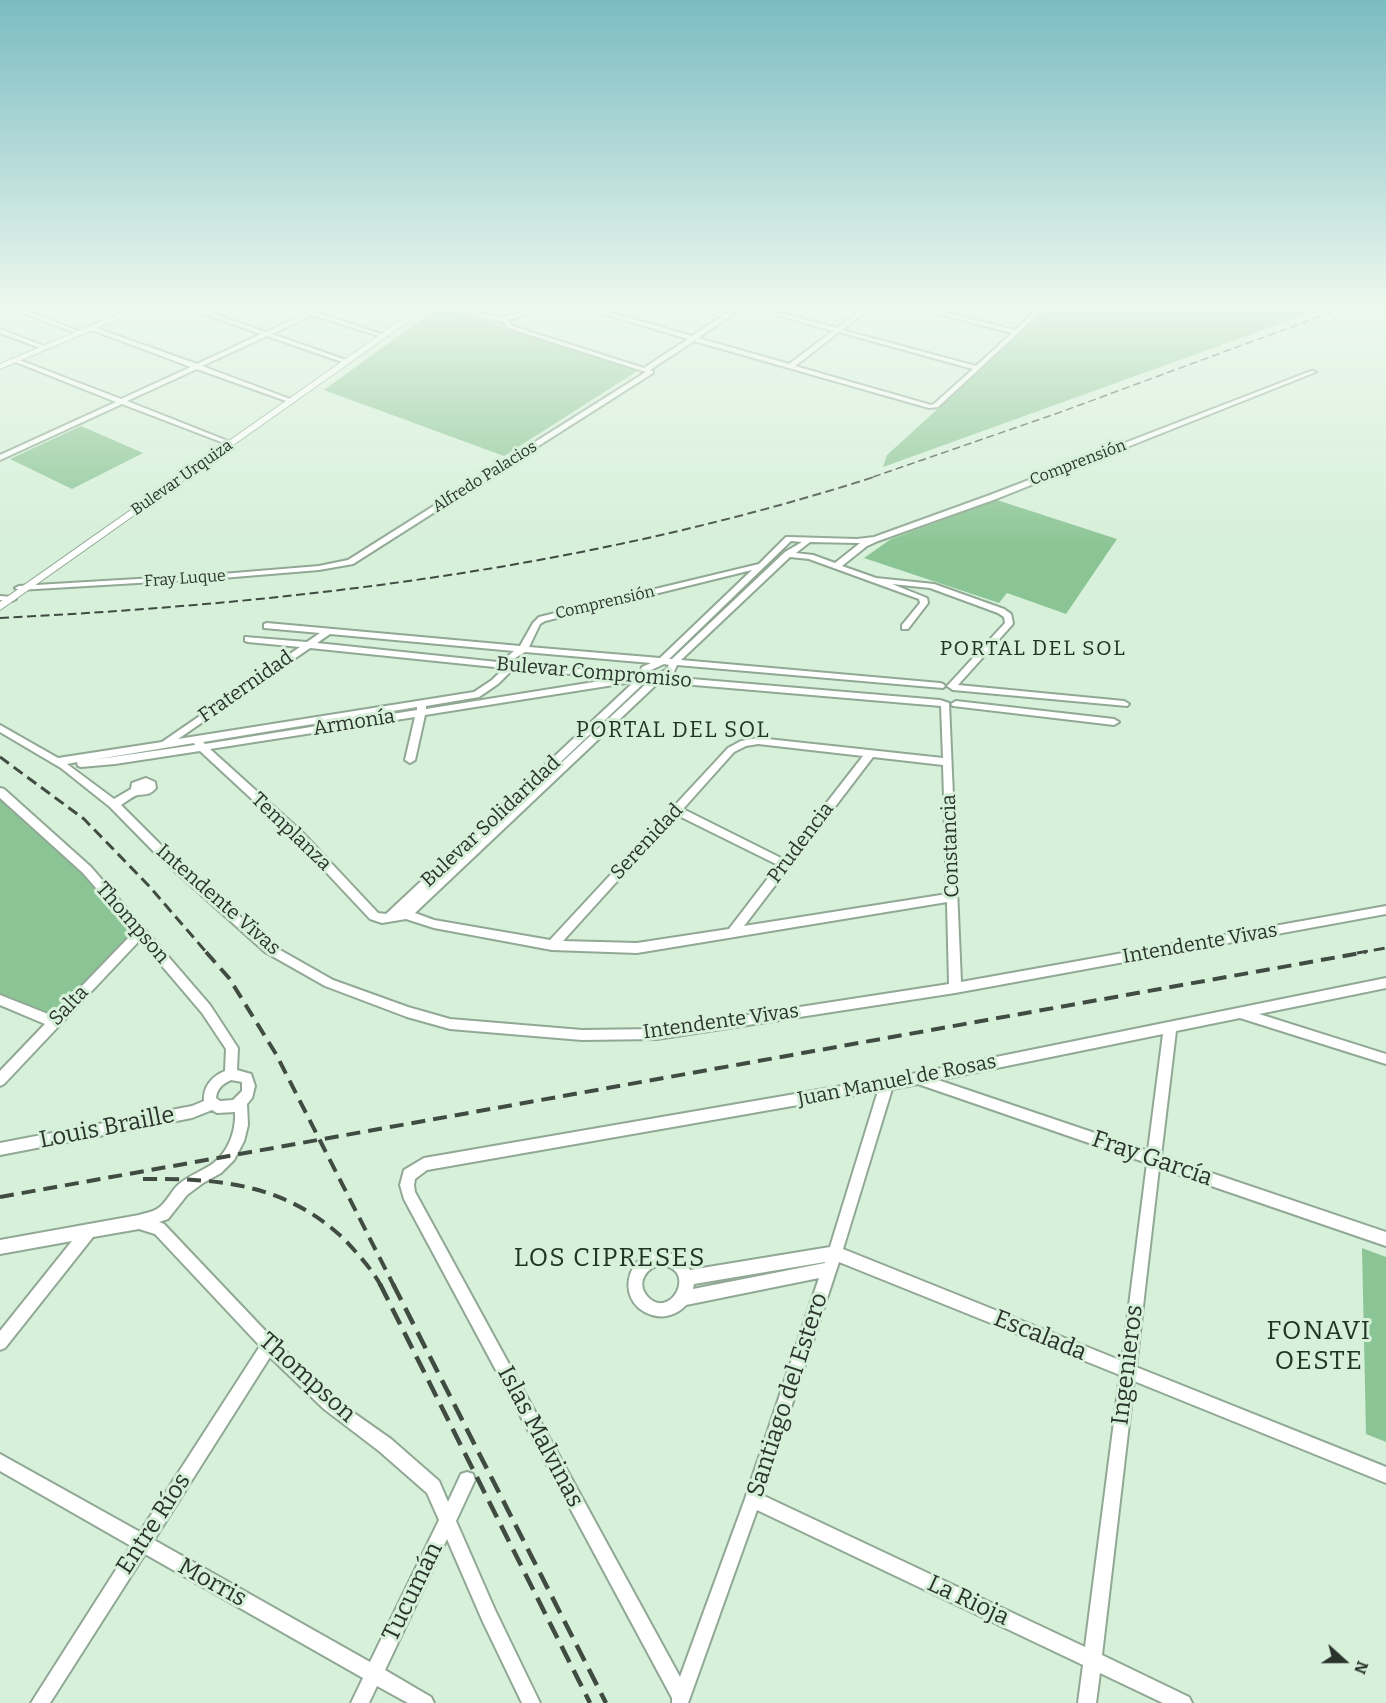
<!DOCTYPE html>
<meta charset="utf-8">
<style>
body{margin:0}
#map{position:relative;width:1386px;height:1703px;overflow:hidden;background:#d7f0da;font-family:Bitter,serif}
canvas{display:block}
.north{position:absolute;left:1314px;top:1631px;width:60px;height:60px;-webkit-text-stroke:4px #d7f0da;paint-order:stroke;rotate:111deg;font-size:16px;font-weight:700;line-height:24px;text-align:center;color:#2a342c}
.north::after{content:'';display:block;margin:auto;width:21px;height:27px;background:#2a342c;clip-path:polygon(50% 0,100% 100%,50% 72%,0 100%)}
</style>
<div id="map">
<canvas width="1386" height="1703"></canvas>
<div class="north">N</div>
</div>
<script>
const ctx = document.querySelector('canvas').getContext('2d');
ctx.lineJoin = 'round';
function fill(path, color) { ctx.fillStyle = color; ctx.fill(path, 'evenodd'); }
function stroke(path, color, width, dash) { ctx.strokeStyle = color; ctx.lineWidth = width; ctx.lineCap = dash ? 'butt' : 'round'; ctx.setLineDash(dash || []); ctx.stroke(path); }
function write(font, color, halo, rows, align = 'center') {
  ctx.font = font + ' Bitter,serif'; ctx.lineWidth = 6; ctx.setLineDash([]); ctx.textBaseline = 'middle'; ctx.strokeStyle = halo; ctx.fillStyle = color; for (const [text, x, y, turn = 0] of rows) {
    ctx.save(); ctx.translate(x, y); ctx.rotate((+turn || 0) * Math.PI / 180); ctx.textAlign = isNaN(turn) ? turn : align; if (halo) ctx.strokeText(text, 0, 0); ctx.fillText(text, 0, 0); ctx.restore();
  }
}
fill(new Path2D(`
 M 437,308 L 446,308 L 639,370 L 504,456 L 324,390 Z
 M 1049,308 L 1324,308 L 883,467 L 887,455 Z
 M 81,426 L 143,453 L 72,489 L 10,459 Z
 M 997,500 L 1117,539 L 1066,614 L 1007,593 L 999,603 L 864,558 L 891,539 Z
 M 5,795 L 87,870 L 140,933 L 53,1022 L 0,1000 L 0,798 Z
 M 1362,1248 L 1386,1257 L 1386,1442 L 1366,1434 Z`), '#8cc595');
const street = new Path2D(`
 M 9,308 L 18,308 L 84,333 L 79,334 Z
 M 187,308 L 196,308 L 266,332 L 308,313 L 295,308 L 305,308 L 312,311 L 318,308 L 326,308 L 318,313 L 387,336 L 382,337 L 313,315 L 272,334 L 349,361 L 349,363 L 345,363 L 267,336 L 202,366 L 293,400 L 293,402 L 289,402 L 197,369 L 127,401 L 233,443 L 233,445 L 229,445 L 122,404 L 0,460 L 0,455 L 116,402 L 13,361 L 13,359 L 17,359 L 121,399 L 191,367 L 89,329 L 89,327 L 93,327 L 197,364 L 261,334 Z
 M 454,308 C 471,308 485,317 501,317 C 514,317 525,308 538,308 L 525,315 L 507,320 L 512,326 L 644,368 L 688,339 L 584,308 L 594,308 L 692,336 L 722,316 L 694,308 L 705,308 L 726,314 L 735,308 L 742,308 L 698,338 L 789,364 L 833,331 L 753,308 L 763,308 L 837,328 L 863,308 L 870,308 L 842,330 L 976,366 L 1012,333 L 916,308 L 927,308 L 1015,330 L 1038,308 L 1045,308 L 938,407 L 929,408 L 694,341 L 650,370 L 653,371 L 653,373 L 353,564 L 319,570 L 222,578 L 19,590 L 15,588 L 19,586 L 222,574 L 319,566 L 348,560 L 646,372 L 508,328 L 502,321 L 486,319 ZM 839,332 L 973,369 L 934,404 L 931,405 L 795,366 Z
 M 0,329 L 47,347 L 48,348 L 43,349 L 0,333 Z
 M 1311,371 L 1316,372 L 996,499 L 878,541 L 867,546 L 842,566 L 876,578 L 934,584 L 1004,609 L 1011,614 L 1013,623 L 1012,625 L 958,685 L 1124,701 L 1129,704 L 1127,706 L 953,690 L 947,686 L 949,684 L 1005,623 L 1004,617 L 998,613 L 930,588 L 892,584 L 927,598 L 928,603 L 908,629 L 902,629 L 902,625 L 920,603 L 919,599 L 809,559 L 790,557 L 681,660 L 940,683 L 943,684 L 945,686 L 943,688 L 677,665 L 673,674 L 668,677 L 940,700 L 949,703 L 961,982 L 1386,906 L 1386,914 L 955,993 L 657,1039 L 582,1040 L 450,1029 L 407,1017 L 325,986 L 265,952 L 159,857 L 110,807 L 61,768 L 0,732 L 0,725 L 58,758 L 162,742 L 300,647 L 248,642 L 245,641 L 245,637 L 307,642 L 320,633 L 264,628 L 264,624 L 267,623 L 520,646 L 533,623 L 539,617 L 759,564 L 786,537 L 789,537 L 857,539 L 874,537 L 990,495 ZM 791,541 L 802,542 L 785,552 L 672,659 L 669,659 ZM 810,542 L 857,543 L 860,543 L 835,563 L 813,555 L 796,553 ZM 752,570 L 660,658 L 529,647 L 540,624 L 545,621 ZM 330,634 L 514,651 L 507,657 L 507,663 L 317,643 ZM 310,648 L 504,668 L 492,680 L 474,692 L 178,739 ZM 525,652 L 651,663 L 642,667 L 640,674 L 515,664 L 515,658 ZM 664,664 L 669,665 L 666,670 L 655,675 L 649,675 L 649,671 ZM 513,669 L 619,678 L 426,709 L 426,706 L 479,697 L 498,684 ZM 630,679 L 636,680 L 386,914 L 378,913 L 303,833 L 210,749 L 415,717 L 405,760 L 410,763 L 415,760 L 425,715 L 626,683 L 629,682 ZM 646,681 L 649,681 L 435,881 ZM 659,682 L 941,706 L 943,758 L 758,738 L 741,741 L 728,748 L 550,940 L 434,920 L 415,913 ZM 417,707 L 417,710 L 205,744 L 203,742 ZM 194,743 L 195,745 L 92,760 ZM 758,744 L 863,756 L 783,859 L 683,809 L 734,752 L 746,746 ZM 200,751 L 295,839 L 370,919 L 382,923 L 406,919 L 434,928 L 552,950 L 637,953 L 947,902 L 949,984 L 657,1029 L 582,1030 L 450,1019 L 408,1007 L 333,980 L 273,946 L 167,851 L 121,805 C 126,802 133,796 138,795 C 147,794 150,795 156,788 L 155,782 L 146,778 L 132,783 L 131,789 L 114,799 L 67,764 L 77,762 L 78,766 L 81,767 L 115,764 ZM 873,757 L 943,765 L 947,894 L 744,926 ZM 677,815 L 778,865 L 729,929 L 637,943 L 563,941 Z
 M 0,596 L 12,597 L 16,599 L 12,601 L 0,600 Z
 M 956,701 L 1114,719 L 1119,722 L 1114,725 L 953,706 L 951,704 Z
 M 0,788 L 4,789 L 91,867 L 210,1005 L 238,1048 L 237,1070 L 251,1074 L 255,1086 L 252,1098 L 247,1104 L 248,1125 L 244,1141 L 234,1160 L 221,1173 L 203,1183 L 187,1195 L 168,1219 L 159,1222 L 164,1224 L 274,1340 L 334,1399 L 391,1439 L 439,1481 L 448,1502 L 461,1474 L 467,1472 L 473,1474 L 475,1480 L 456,1521 L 495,1610 L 540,1703 L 522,1703 L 483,1622 L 447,1539 L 385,1670 L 431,1697 L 434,1703 L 408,1703 L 377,1686 L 369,1703 L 351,1703 L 363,1678 L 145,1554 L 50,1703 L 31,1703 L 131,1546 L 0,1471 L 0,1454 L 140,1532 L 260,1346 L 155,1234 L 139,1229 L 93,1237 L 5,1348 L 0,1350 L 0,1331 L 72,1241 L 0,1254 L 0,1240 L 139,1215 C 145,1213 152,1212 157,1209 C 166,1204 171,1191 178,1185 C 188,1176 200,1172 211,1165 C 228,1153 236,1132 235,1112 L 217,1113 L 212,1110 L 192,1118 L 0,1155 L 0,1143 L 192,1106 L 204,1101 C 203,1087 212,1076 225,1071 L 226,1049 L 202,1013 L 140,940 L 4,1084 L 0,1086 L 0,1071 L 45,1024 L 0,1005 L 0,995 L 53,1016 L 134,932 L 83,873 L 0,798 ZM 231,1080 L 242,1082 L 242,1091 L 233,1100 L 220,1101 L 216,1098 C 217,1088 223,1084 231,1080 ZM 270,1357 L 324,1409 L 379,1451 L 427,1493 L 439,1520 L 370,1662 L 154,1540 Z
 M 1386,978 L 1386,988 L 1259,1014 L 1386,1054 L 1386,1064 L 1240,1018 L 1176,1031 L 1161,1156 L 1386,1232 L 1386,1246 L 1159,1168 L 1136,1367 L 1386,1467 L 1386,1483 L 1134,1381 L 1102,1655 L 1189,1697 L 1192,1703 L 1163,1703 L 1100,1673 L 1096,1703 L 1078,1703 L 1083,1665 L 757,1510 L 688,1703 L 672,1703 L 672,1698 L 404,1199 L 400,1185 L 404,1170 L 424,1158 L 917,1073 ZM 1163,1034 L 1148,1151 L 938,1080 ZM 918,1084 L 1147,1163 L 1122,1361 L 843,1249 L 892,1089 ZM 878,1091 L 830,1247 L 690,1270 C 686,1263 682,1258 674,1255 C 632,1237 608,1301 652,1315 C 665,1319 678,1314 686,1305 L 819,1278 L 745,1499 L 680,1677 L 415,1192 L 414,1185 L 415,1179 L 427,1170 ZM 825,1262 L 825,1263 L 693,1289 L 694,1284 ZM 839,1262 L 1120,1375 L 1085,1647 L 762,1495 ZM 661,1265 C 699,1269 670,1322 647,1296 C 636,1283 646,1267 661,1265 Z`);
const secondary = new Path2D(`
 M 133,308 L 144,308 L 0,369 L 0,364 Z
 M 418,308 L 427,308 L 0,610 L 0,602 Z`);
stroke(street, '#90a894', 4);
stroke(secondary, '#90a894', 2);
fill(street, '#fff');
fill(secondary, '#fff');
stroke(new Path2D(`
 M 873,477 L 1058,413 L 1343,308`), '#404b42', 1.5, [8, 4]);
stroke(new Path2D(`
 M 0,618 C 300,603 591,568 877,476`), '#404b42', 2, [9, 4.5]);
stroke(new Path2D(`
 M 0,757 L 84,819 L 149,886 L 207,953
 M 1357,953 L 1386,948`), '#404b42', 3, [11, 6]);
stroke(new Path2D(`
 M 206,952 L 229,978 L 276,1054 L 394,1286
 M 143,1179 C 219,1178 286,1184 344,1239 C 357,1253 372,1269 381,1286
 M 0,1197 L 1366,952`), '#404b42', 4, [14, 8]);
stroke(new Path2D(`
 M 380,1284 L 590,1703
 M 393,1284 L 606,1703`), '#404b42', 4.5, [18, 9]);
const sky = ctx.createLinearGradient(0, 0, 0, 547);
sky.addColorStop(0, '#7bbcc2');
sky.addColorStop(0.56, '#edf8ee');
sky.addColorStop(1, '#edf8ee00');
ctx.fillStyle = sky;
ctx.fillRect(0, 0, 1386, 547);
write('16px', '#2a342c', '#d7f0da', [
 ["Comprensión",1078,463,-21],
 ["Alfredo Palacios",485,477,-32],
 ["Bulevar Urquiza",182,478,-35],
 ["Fray Luque",185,579,-4],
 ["Comprensión",605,603,-13]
]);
write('20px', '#2a342c', '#d7f0da', [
 ["Bulevar Compromiso",594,673,5],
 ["Fraternidad",246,687,-35],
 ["Armonía",354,723,-9],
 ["Bulevar Solidaridad",491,822,-43],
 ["Templanza",291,832,44],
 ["Serenidad",647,842,-47],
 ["Prudencia",801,843,-53],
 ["Constancia",951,846,-92],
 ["Intendente Vivas",218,900,41],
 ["Thompson",132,923,49],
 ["Intendente Vivas",1200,944,-10],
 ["Salta",69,1006,-46],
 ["Intendente Vivas",721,1022,-8],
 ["Juan Manuel de Rosas",897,1081,-11]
]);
ctx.letterSpacing = '1.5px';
write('21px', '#213524', '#d7f0da', [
 ["PORTAL DEL SOL",1033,649]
]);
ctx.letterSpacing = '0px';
ctx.letterSpacing = '1.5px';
write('22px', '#213524', '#d7f0da', [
 ["PORTAL DEL SOL",673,731]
]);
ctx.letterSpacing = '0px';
write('24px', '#2a342c', '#d7f0da', [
 ["Louis Braille",107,1128,-11],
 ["Fray García",1152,1159,19],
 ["Escalada",1040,1336,22],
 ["Ingenieros",1128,1365,-83],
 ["Thompson",307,1378,42],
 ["Santiago del Estero",788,1395,-72],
 ["Islas Malvinas",540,1437,62],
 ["Entre Ríos",154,1524,-57],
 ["Morris",212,1583,29],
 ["Tucumán",413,1592,-64],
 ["La Rioja",968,1601,25]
]);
ctx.letterSpacing = '1.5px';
write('26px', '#213524', '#d7f0da', [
 ["LOS CIPRESES",610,1259],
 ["FONAVI",1319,1332],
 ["OESTE",1319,1362]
]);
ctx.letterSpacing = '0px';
</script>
